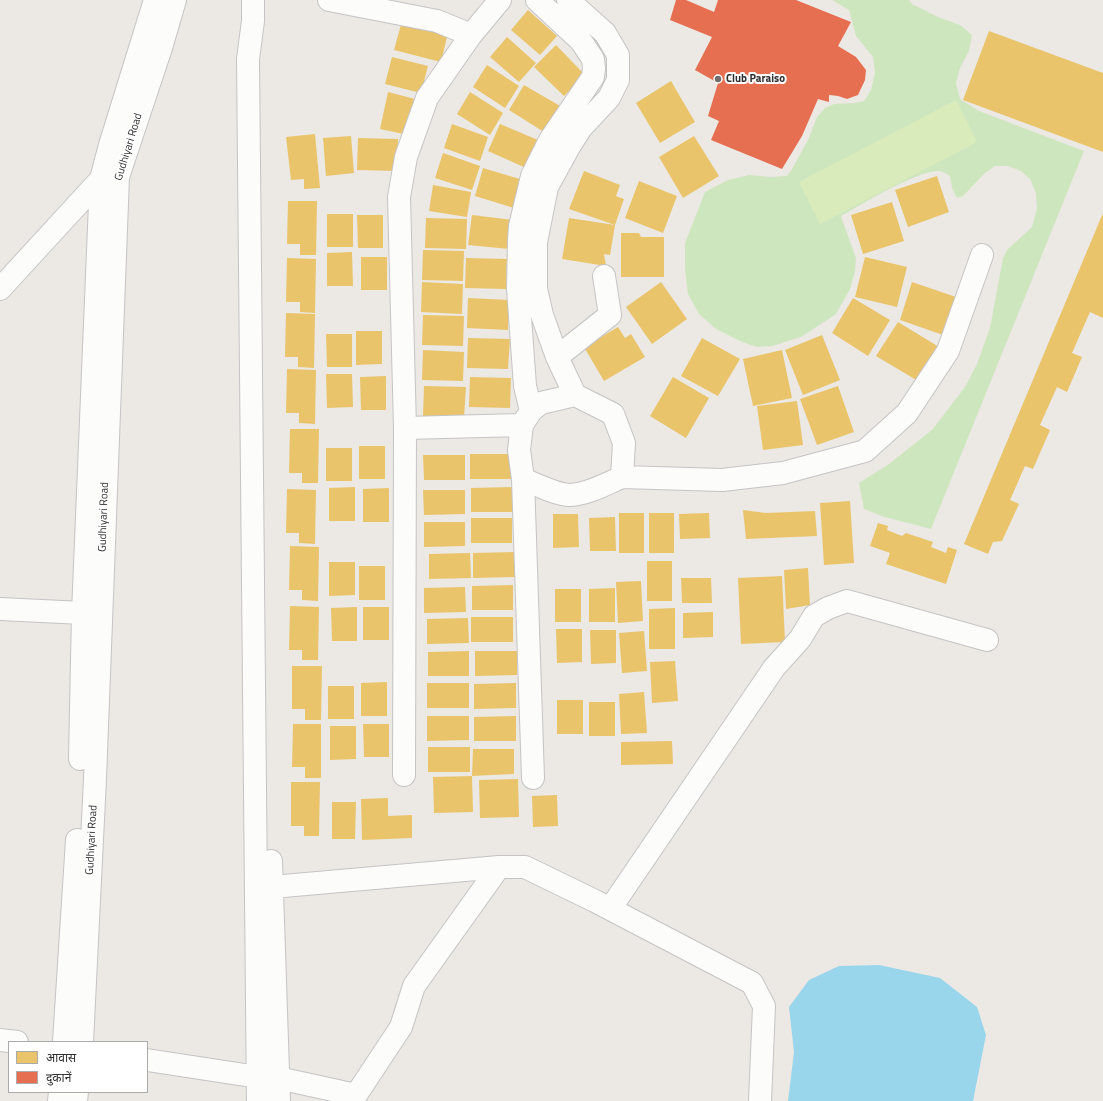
<!DOCTYPE html>
<meta charset="utf-8">
<style>
body{margin:0}
#map{position:relative;width:1103px;height:1101px;overflow:hidden;background:#ece8e4;font-family:"Titillium Web","Noto Sans Devanagari",sans-serif}
canvas{display:block}
.legend{position:absolute;left:8px;top:1041px;width:140px;height:52px;box-sizing:border-box;background:#fff;border:1px solid #ababab;margin:0;padding:5px 7px;list-style:none;font-size:12px;color:#2e2e2e}
.legend li{display:flex;align-items:center;gap:8px;height:20px}
.legend b{width:20px;border:1px solid #ababab}
</style>
<div id="map">
<canvas width="1103" height="1101"></canvas>
<ul class="legend">
<li><b style="height:11px;background:#e9c46a"></b>आवास</li>
<li><b style="height:11px;background:#e76f51"></b>दुकानें</li>
</ul>
</div>
<script>
const ctx = document.querySelector('canvas').getContext('2d');
ctx.lineJoin = 'round';
function fill(path, color) { ctx.fillStyle = color; ctx.fill(path, 'evenodd'); }
function stroke(path, color, width, dash) { ctx.strokeStyle = color; ctx.lineWidth = width; ctx.lineCap = dash ? 'butt' : 'round'; ctx.setLineDash(dash || []); ctx.stroke(path); }
function write(font, color, halo, rows, align = 'center') {
  ctx.font = font + ' "Titillium Web",sans-serif'; ctx.lineWidth = 4; ctx.setLineDash([]); ctx.textBaseline = 'middle'; ctx.strokeStyle = halo; ctx.fillStyle = color; for (const [text, x, y, turn = 0] of rows) {
    ctx.save(); ctx.translate(x, y); ctx.rotate((+turn || 0) * Math.PI / 180); ctx.textAlign = isNaN(turn) ? turn : align; if (halo) ctx.strokeText(text, 0, 0); ctx.fillText(text, 0, 0); ctx.restore();
  }
}
fill(new Path2D(`
 M 832,0 L 909,0 L 912,4 L 938,17 L 960,25 L 972,35 L 969,51 L 960,68 L 956,83 L 960,99 L 979,111 L 1084,151 L 931,529 L 884,517 L 864,509 L 859,483 L 889,464 L 932,430 L 965,387 L 977,364 L 990,328 L 1003,258 L 1007,250 L 1032,227 L 1037,209 L 1036,193 L 1030,179 L 1021,171 L 1008,166 L 995,166 L 985,173 L 963,196 L 957,198 L 952,188 L 950,176 C 947,174 943,171 939,171 C 920,169 860,205 841,216 L 844,225 L 856,258 L 855,271 L 850,289 L 836,314 L 801,337 L 772,346 L 757,347 L 742,342 L 716,329 L 699,314 L 688,294 L 685,270 L 685,243 L 705,192 L 728,180 L 749,175 L 770,177 L 787,176 L 792,169 L 809,138 L 817,117 L 825,108 L 834,104 L 855,103 L 864,101 L 871,90 L 875,73 L 873,57 L 856,36 L 849,10 Z`), '#cee6be');
fill(new Path2D(`
 M 956,100 L 977,142 L 820,224 L 799,182 Z`), '#d9eabb');
fill(new Path2D(`
 M 879,965 L 940,978 L 977,1007 L 986,1035 L 973,1101 L 788,1101 L 794,1052 L 789,1007 L 809,980 L 839,966 Z`), '#99d6ec');
fill(new Path2D(`
 M 528,10 L 557,36 L 540,55 L 511,30 Z
 M 402,21 L 448,33 L 441,62 L 394,50 Z
 M 989,31 L 1103,73 L 1103,152 L 963,100 Z
 M 507,37 L 536,63 L 519,82 L 490,57 Z
 M 556,45 L 585,75 L 564,96 L 534,67 Z
 M 392,57 L 428,66 L 421,93 L 385,84 Z
 M 487,65 L 519,86 L 505,108 L 473,87 Z
 M 671,81 L 695,122 L 660,143 L 636,103 Z
 M 524,85 L 560,106 L 544,132 L 509,110 Z
 M 388,92 L 415,99 L 408,135 L 380,129 Z
 M 470,92 L 503,113 L 490,135 L 457,114 Z
 M 452,124 L 488,137 L 480,161 L 444,148 Z
 M 500,124 L 538,140 L 526,168 L 488,151 Z
 M 315,134 L 320,188 L 304,189 L 304,179 L 291,180 L 286,137 Z
 M 351,136 L 354,173 L 326,176 L 323,138 Z
 M 694,136 L 719,176 L 683,198 L 659,157 Z
 M 358,138 L 398,139 L 397,171 L 357,170 Z
 M 443,153 L 480,166 L 472,190 L 435,178 Z
 M 483,168 L 523,180 L 514,208 L 475,196 Z
 M 584,171 L 620,185 L 616,196 L 624,199 L 615,225 L 569,209 Z
 M 937,176 L 949,212 L 908,227 L 895,190 Z
 M 639,181 L 677,196 L 663,233 L 625,218 Z
 M 433,185 L 471,192 L 467,217 L 429,211 Z
 M 288,201 L 317,201 L 316,255 L 300,255 L 300,244 L 287,244 Z
 M 892,202 L 904,241 L 863,254 L 851,215 Z
 M 1103,213 L 1103,318 L 1090,312 L 1072,353 L 1082,357 L 1067,392 L 1057,387 L 1040,425 L 1050,430 L 1033,469 L 1025,466 L 1010,500 L 1019,504 L 1002,541 L 993,542 L 988,554 L 964,544 Z
 M 327,214 L 353,214 L 353,247 L 327,247 Z
 M 357,215 L 383,215 L 383,248 L 358,248 Z
 M 472,215 L 513,220 L 509,249 L 468,245 Z
 M 426,218 L 467,219 L 466,249 L 425,248 Z
 M 569,218 L 615,225 L 610,255 L 604,254 L 606,266 L 562,259 Z
 M 621,233 L 639,233 L 641,237 L 664,237 L 664,277 L 621,277 Z
 M 423,250 L 464,251 L 463,281 L 422,280 Z
 M 352,252 L 353,286 L 327,286 L 327,253 Z
 M 361,257 L 387,257 L 387,290 L 361,290 Z
 M 865,257 L 907,267 L 897,307 L 855,297 Z
 M 287,258 L 316,259 L 315,313 L 300,312 L 300,302 L 286,302 Z
 M 466,258 L 507,259 L 506,289 L 465,288 Z
 M 422,282 L 463,284 L 462,314 L 421,312 Z
 M 661,282 L 687,319 L 652,344 L 626,307 Z
 M 912,282 L 959,298 L 946,336 L 900,320 Z
 M 468,298 L 509,300 L 508,330 L 467,328 Z
 M 853,298 L 890,320 L 868,356 L 832,333 Z
 M 286,313 L 315,314 L 314,368 L 298,367 L 298,357 L 285,357 Z
 M 423,315 L 464,316 L 463,346 L 422,345 Z
 M 898,322 L 939,347 L 918,381 L 876,356 Z
 M 618,327 L 625,338 L 631,334 L 645,357 L 604,381 L 584,347 Z
 M 356,331 L 382,331 L 382,364 L 356,365 Z
 M 326,334 L 352,334 L 352,367 L 327,367 Z
 M 822,335 L 840,380 L 803,395 L 785,350 Z
 M 468,338 L 510,339 L 508,369 L 467,368 Z
 M 702,338 L 740,359 L 718,396 L 681,376 Z
 M 423,350 L 464,352 L 463,381 L 422,380 Z
 M 782,350 L 792,398 L 753,406 L 743,359 Z
 M 287,369 L 316,370 L 315,424 L 299,423 L 299,413 L 286,413 Z
 M 326,374 L 352,374 L 353,407 L 327,408 Z
 M 386,376 L 386,410 L 361,410 L 360,377 Z
 M 470,377 L 511,378 L 510,408 L 469,407 Z
 M 673,377 L 709,398 L 686,438 L 650,416 Z
 M 424,386 L 466,387 L 464,417 L 423,416 Z
 M 838,386 L 854,432 L 817,445 L 800,399 Z
 M 797,401 L 803,445 L 763,450 L 757,406 Z
 M 290,429 L 319,429 L 318,483 L 302,483 L 302,473 L 289,473 Z
 M 359,446 L 385,446 L 385,479 L 359,479 Z
 M 326,448 L 352,448 L 352,481 L 326,481 Z
 M 470,454 L 511,454 L 511,479 L 470,479 Z
 M 423,455 L 465,455 L 465,480 L 424,480 Z
 M 355,487 L 355,521 L 329,521 L 329,488 Z
 M 513,487 L 513,512 L 471,512 L 471,488 Z
 M 389,488 L 389,522 L 363,522 L 363,489 Z
 M 287,489 L 316,490 L 315,544 L 299,543 L 299,533 L 286,533 Z
 M 423,490 L 465,490 L 465,514 L 424,515 Z
 M 850,501 L 854,563 L 824,565 L 820,503 Z
 M 743,510 L 766,513 L 815,511 L 817,536 L 746,539 Z
 M 619,513 L 644,513 L 644,553 L 619,553 Z
 M 649,513 L 674,513 L 674,553 L 649,553 Z
 M 709,513 L 710,538 L 680,539 L 679,514 Z
 M 553,514 L 578,514 L 579,547 L 553,548 Z
 M 615,517 L 616,551 L 590,551 L 589,518 Z
 M 471,518 L 512,518 L 512,543 L 471,543 Z
 M 424,522 L 465,522 L 465,546 L 424,547 Z
 M 878,523 L 888,526 L 887,530 L 902,536 L 906,533 L 933,542 L 931,547 L 946,553 L 948,547 L 957,550 L 946,584 L 886,564 L 890,553 L 870,546 Z
 M 290,546 L 319,547 L 318,601 L 302,600 L 302,590 L 289,590 Z
 M 514,552 L 515,577 L 473,578 L 473,553 Z
 M 470,553 L 471,578 L 429,579 L 429,554 Z
 M 647,561 L 672,561 L 672,601 L 647,601 Z
 M 329,562 L 355,562 L 355,595 L 329,596 Z
 M 359,566 L 385,566 L 385,600 L 359,600 Z
 M 808,568 L 810,605 L 786,609 L 784,570 Z
 M 782,576 L 785,642 L 741,644 L 738,578 Z
 M 681,578 L 711,578 L 712,603 L 682,603 Z
 M 641,581 L 643,621 L 618,623 L 616,582 Z
 M 513,585 L 513,610 L 472,610 L 472,586 Z
 M 465,587 L 466,612 L 424,613 L 424,588 Z
 M 615,588 L 615,622 L 589,622 L 589,589 Z
 M 555,589 L 581,589 L 581,622 L 555,622 Z
 M 290,606 L 319,607 L 318,660 L 302,660 L 302,650 L 289,650 Z
 M 357,607 L 357,641 L 332,641 L 331,608 Z
 M 363,607 L 389,607 L 389,640 L 363,640 Z
 M 675,608 L 675,649 L 649,649 L 649,609 Z
 M 713,612 L 713,637 L 683,638 L 683,613 Z
 M 471,617 L 513,617 L 513,642 L 471,642 Z
 M 468,618 L 469,643 L 427,644 L 427,619 Z
 M 556,629 L 582,629 L 582,662 L 557,663 Z
 M 590,630 L 616,630 L 616,663 L 591,664 Z
 M 644,631 L 647,671 L 622,673 L 619,633 Z
 M 469,651 L 469,676 L 428,676 L 428,652 Z
 M 475,651 L 517,651 L 517,675 L 475,676 Z
 M 675,661 L 678,701 L 652,703 L 650,662 Z
 M 292,666 L 322,666 L 321,720 L 305,720 L 305,709 L 292,709 Z
 M 387,682 L 387,716 L 361,716 L 361,683 Z
 M 427,683 L 469,683 L 469,708 L 427,708 Z
 M 516,683 L 516,708 L 474,709 L 474,684 Z
 M 328,686 L 354,686 L 354,719 L 328,719 Z
 M 644,692 L 647,733 L 621,734 L 619,694 Z
 M 557,700 L 583,700 L 583,734 L 557,734 Z
 M 589,702 L 615,702 L 615,736 L 589,736 Z
 M 427,716 L 469,716 L 469,740 L 427,741 Z
 M 516,716 L 516,741 L 474,741 L 474,717 Z
 M 293,724 L 321,724 L 321,778 L 305,778 L 305,767 L 292,767 Z
 M 363,724 L 389,724 L 389,757 L 364,757 Z
 M 330,726 L 356,726 L 356,759 L 330,760 Z
 M 672,741 L 673,764 L 621,765 L 621,742 Z
 M 428,747 L 470,747 L 470,772 L 428,772 Z
 M 473,749 L 514,749 L 514,774 L 472,776 Z
 M 472,776 L 473,812 L 434,813 L 433,777 Z
 M 518,779 L 519,817 L 480,818 L 479,780 Z
 M 291,782 L 320,782 L 319,836 L 304,836 L 304,826 L 291,826 Z
 M 557,795 L 558,826 L 533,827 L 532,796 Z
 M 388,798 L 388,816 L 412,815 L 412,838 L 362,840 L 361,799 Z
 M 332,802 L 356,802 L 355,839 L 332,839 Z`), '#e9c46a');
fill(new Path2D(`
 M 676,0 L 686,0 L 714,12 L 718,0 L 796,0 L 851,22 L 838,46 L 856,57 L 866,70 L 865,80 L 858,95 L 847,99 L 838,96 L 829,95 L 829,102 L 818,99 L 802,136 L 782,169 L 711,140 L 719,121 L 708,116 L 718,83 L 695,70 L 712,37 L 670,20 Z`), '#e76f51');
const minor = new Path2D(`
 M 253,0 L 253,21 L 248,59 L 258,1101
 M 329,0 L 437,21 L 471,35
 M 0,289 L 101,179 L 107,178
 M 557,357 L 610,315 L 604,276
 M 531,411 L 525,386 L 518,289 L 519,240 L 520,226 L 532,176 L 550,140 L 593,77 L 594,69 L 593,59 L 581,41 L 537,0
 M 405,428 L 522,425
 M 622,477 L 722,480 L 783,473 L 865,451 L 907,413 L 948,351 L 982,255
 M 523,479 C 535,484 557,495 570,495 C 588,494 606,484 622,477 L 624,443 L 613,414 L 575,395 L 557,357 L 542,315 L 536,289 L 536,242 L 547,187 L 569,147 L 581,128 L 609,98 L 618,80 L 618,55 L 605,33 L 568,0
 M 0,609 L 83,613 L 97,613
 M 80,759 L 83,613 L 101,179 L 110,145 L 155,0
 M 404,775 L 405,428 L 399,197 L 406,157 L 427,98 L 471,35 L 500,0
 M 533,778 L 523,479 L 519,450 L 522,425 L 531,411 L 541,403 L 575,395
 M 271,861 L 279,1101
 M 272,887 L 499,867
 M 610,909 L 774,668 L 800,639 L 814,616 L 828,608 L 847,601 L 987,640
 M 0,1040 L 17,1042
 M 64,1042 L 77,840
 M 82,1042 L 95,779 L 118,177 L 161,48 L 175,0
 M 147,1060 L 258,1077 L 278,1078 L 356,1095 L 401,1027 L 414,986 L 499,867 L 525,867 L 595,901 L 752,983 L 764,1006 L 760,1101
 M 59,1101 L 60,1092
 M 76,1101 L 77,1092`);
stroke(minor, '#c5c4c5', 24);
stroke(minor, '#fcfcfb', 22);
for (const [x, y, r, color] of [
 [718,79,4,"#706f6e"]
]) { const dot = new Path2D(); dot.arc(x, y, r, 0, 2 * Math.PI); ctx.fillStyle = color; ctx.fill(dot); stroke(dot, '#fff', 1.5); }
write('bold 11px', '#2e2e2e', '#fff', [
 ["Club Paraiso",726,79]
], 'left');
write('11px', '#2e2e2e', '#fff', [
 ["Gudhiyari Road",129,147,-73],
 ["Gudhiyari Road",104,517,-88],
 ["Gudhiyari Road",92,840,-87]
]);
</script>
